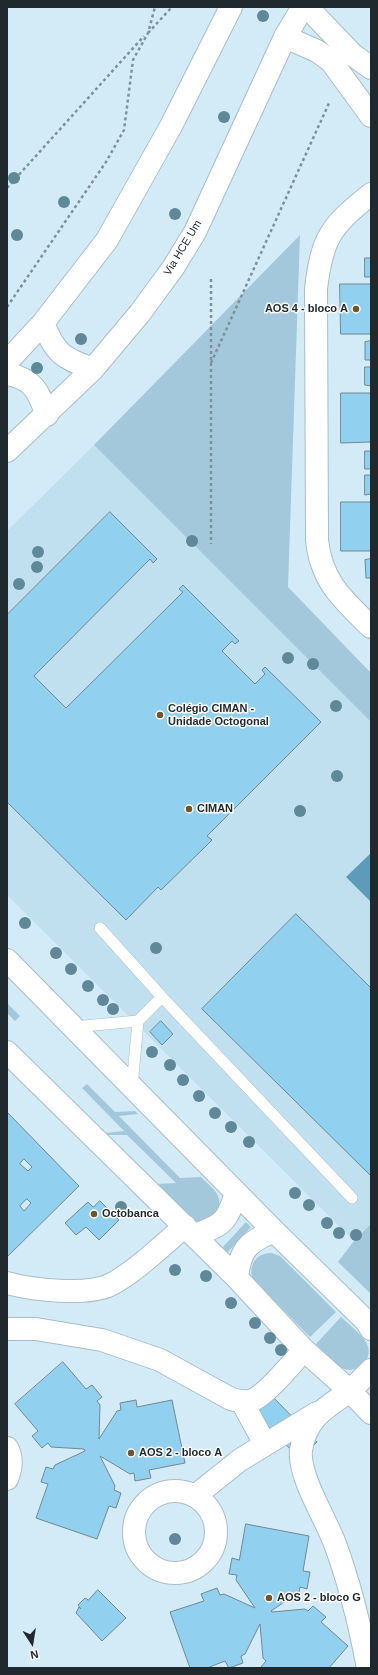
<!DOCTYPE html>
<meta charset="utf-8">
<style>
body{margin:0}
#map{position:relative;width:378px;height:1675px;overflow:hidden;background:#d3ebf7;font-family:Helvetica,sans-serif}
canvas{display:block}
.frame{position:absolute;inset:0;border:8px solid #20292d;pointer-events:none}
.north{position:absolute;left:12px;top:1623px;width:40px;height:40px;-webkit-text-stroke:3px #fff;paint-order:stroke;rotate:168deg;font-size:11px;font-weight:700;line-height:16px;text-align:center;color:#20292d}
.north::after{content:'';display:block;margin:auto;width:14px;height:18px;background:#20292d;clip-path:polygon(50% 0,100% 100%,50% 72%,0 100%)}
</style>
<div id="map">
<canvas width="378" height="1675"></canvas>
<div class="frame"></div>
<div class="north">N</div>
</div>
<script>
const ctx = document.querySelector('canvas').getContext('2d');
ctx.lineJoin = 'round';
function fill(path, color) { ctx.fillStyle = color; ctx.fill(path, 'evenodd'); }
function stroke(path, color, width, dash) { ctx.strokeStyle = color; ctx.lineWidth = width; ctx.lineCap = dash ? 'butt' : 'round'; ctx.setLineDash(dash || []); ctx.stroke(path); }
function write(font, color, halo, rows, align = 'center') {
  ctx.font = font + ' Helvetica,sans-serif'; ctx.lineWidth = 3; ctx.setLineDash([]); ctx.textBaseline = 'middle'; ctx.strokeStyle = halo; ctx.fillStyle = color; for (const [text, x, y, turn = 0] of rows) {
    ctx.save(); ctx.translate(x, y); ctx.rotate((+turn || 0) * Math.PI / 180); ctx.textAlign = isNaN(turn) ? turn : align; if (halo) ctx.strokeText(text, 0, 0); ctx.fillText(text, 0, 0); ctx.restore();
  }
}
fill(new Path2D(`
 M 94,445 L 371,722 L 371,1224 L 354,1241 L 7,895 L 7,531 Z`), '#c0e0f0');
fill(new Path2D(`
 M 300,235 L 288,587 L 371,673 L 371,722 L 94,445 Z
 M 7,1003 L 20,1016 L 15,1021 L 7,1013 Z
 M 87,1084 L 115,1112 L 135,1111 L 138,1114 L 119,1116 L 180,1178 L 201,1177 C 215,1191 223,1194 218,1214 L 200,1223 L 192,1219 L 157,1184 L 176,1183 L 127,1135 L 107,1135 L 105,1133 L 124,1131 L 82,1088 Z
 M 246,1222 L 251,1227 L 226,1254 L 221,1249 Z
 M 371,1224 L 371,1294 L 338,1262 L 354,1241 Z
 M 272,1253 L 280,1256 L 336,1312 L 310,1337 L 252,1278 C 249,1263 257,1253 272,1253 Z
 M 341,1317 C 347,1323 364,1336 367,1344 C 370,1351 369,1359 363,1364 C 344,1381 329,1357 316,1344 Z`), '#a4c8db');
fill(new Path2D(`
 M 371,853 L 371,902 L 346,877 Z`), '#5e9bb8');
const building = new Path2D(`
 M 365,258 L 371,258 L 371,277 L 365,277 Z
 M 340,284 L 371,284 L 371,334 L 341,334 Z
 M 371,341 L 371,360 L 365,360 L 365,342 Z
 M 365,367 L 371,367 L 371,386 L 365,385 Z
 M 341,393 L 371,393 L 371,442 L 341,443 Z
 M 365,451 L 371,451 L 371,469 L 365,469 Z
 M 365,475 L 371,475 L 371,494 L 365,495 Z
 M 341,502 L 371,502 L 371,551 L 341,551 Z
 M 110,512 L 157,559 L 153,563 L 150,559 L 34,676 L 66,708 L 183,592 L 179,589 L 183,585 L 239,641 L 235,644 L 232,641 L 222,651 L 255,684 L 265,674 L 262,670 L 265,667 L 321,722 L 207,836 L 212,840 L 205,847 L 161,890 L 158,887 L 126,920 L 7,802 L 7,615 Z
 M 371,559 L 371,578 L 366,578 L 365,560 Z
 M 296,914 L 371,988 L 371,1176 L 202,1009 Z
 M 161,1021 L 173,1034 L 162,1045 L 150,1032 Z
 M 7,1112 L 79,1186 L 7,1257 ZM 24,1159 L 32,1167 L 28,1171 L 20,1164 ZM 27,1199 L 31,1203 L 24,1211 L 20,1206 Z
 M 100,1201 L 119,1220 L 99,1240 L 86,1227 L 76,1235 L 65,1223 L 88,1202 L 93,1207 Z
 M 63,1362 L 86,1389 L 92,1385 L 102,1397 L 97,1401 L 100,1405 L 99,1439 L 117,1411 L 121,1410 L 120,1403 L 136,1400 L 137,1407 L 172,1400 L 185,1463 L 149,1470 L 151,1478 L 135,1481 L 134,1473 L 130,1474 L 100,1456 L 115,1486 L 114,1490 L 121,1493 L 116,1508 L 109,1506 L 97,1539 L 36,1518 L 48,1484 L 41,1482 L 46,1467 L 53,1469 L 55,1465 L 85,1451 L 84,1449 L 51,1447 L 48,1443 L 42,1448 L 32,1436 L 38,1431 L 15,1404 Z
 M 270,1394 L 317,1442 L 300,1459 L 253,1411 Z
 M 246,1524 L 309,1536 L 303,1571 L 310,1572 L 307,1589 L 300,1587 L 299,1592 L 271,1611 L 272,1612 L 305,1609 L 308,1611 L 313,1606 L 326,1617 L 321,1622 L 348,1646 L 329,1668 L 263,1668 L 261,1667 L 266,1661 L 263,1658 L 260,1624 L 245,1654 L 241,1656 L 243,1663 L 229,1668 L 225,1661 L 207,1668 L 190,1668 L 170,1612 L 204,1601 L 201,1594 L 217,1588 L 220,1595 L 224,1594 L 255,1608 L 236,1580 L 237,1575 L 229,1574 L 232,1558 L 239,1560 Z
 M 98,1590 L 126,1618 L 102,1641 L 76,1613 L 79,1607 L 81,1609 L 78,1605 L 85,1598 L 88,1600 Z`);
fill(building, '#91d0ee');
stroke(building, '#728893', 1);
const service = new Path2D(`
 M 100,928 L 162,997 L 352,1198
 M 73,1027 L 138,1021 L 162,997
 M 132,1087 L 138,1021`);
const minor = new Path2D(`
 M 307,7 L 353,55 L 371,68
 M 285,37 L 317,51 L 331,61 L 371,116
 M 371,194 C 331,226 322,237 316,289 L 317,540 C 321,581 343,600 371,627
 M 7,960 L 274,1231 L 366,1321 L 371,1329
 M 7,1052 L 237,1278 L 304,1350 L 350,1391 L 371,1370
 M 195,1235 C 223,1225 227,1222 236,1193
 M 237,1278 C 240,1249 248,1242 274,1231
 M 7,1283 C 32,1290 86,1296 110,1285 C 134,1273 164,1244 185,1226
 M 7,1329 L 36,1329 L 102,1340 L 160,1360 L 231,1399 C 239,1401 245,1403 253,1400 C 268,1393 292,1363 304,1350
 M 242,1402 L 265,1444
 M 7,1448 C 13,1458 11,1469 7,1479
 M134 1532a41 41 0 1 1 82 0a41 41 0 1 1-82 0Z
 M 195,1496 L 240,1460 L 317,1413
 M 368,1668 C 360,1626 350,1584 335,1544 C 326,1519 298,1476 301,1450 C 306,1418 325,1408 350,1391 L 371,1413`);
const secondary = new Path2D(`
 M 43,323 C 55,353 62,358 93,369
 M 7,362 L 43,323 L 107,240 L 171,126 L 231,7
 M 7,374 C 34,379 38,391 47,415
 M 7,451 L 93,369 L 140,313 L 173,268 L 195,232 L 285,37 L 303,7`);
stroke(service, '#a7beca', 12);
stroke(minor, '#a7beca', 24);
stroke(secondary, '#a7beca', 24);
stroke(new Path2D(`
 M 148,33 L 172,7
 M 7,188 L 144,36
 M 211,279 L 211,544
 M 7,307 L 106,162 L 124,130 L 133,60 L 148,33 L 155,7
 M 211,363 L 330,101`), '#7f9098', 2.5, [3, 3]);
stroke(service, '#fff', 11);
stroke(minor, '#fff', 22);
stroke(secondary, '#fff', 22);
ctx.fillStyle = '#5f8898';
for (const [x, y] of [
 [263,16],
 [224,117],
 [14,178],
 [64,202],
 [175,214],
 [17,235],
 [81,339],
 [37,368],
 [192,541],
 [38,552],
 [37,567],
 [19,584],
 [288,658],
 [313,664],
 [336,706],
 [337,776],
 [300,811],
 [25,923],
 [156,948],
 [56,953],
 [71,969],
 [88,986],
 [103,1000],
 [113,1009],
 [152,1052],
 [170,1065],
 [183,1080],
 [199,1096],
 [215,1113],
 [231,1127],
 [249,1142],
 [295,1193],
 [309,1205],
 [121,1207],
 [327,1223],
 [339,1233],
 [356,1235],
 [175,1270],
 [206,1276],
 [231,1303],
 [255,1323],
 [270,1338],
 [281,1350],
 [175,1539]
]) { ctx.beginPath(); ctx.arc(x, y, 6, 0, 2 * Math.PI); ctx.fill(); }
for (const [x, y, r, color] of [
 [356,309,4,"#715628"],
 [160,715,4,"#715628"],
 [189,809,4,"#715628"],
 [94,1214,4,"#715628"],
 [131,1453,4,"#715628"],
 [269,1598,4,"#715628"]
]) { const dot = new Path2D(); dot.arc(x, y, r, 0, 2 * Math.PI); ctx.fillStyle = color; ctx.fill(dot); stroke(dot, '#fff', 1.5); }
write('11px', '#20292d', '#fff', [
 ["Via HCE Um",183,248,-59]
]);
write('bold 11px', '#20292d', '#fff', [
 ["AOS 4 - bloco A",348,309,"right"],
 ["Colégio CIMAN -",168,709],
 ["Unidade Octogonal",168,722],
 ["CIMAN",197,809],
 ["Octobanca",102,1214],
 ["AOS 2 - bloco A",139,1453],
 ["AOS 2 - bloco G",277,1598]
], 'left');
</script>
